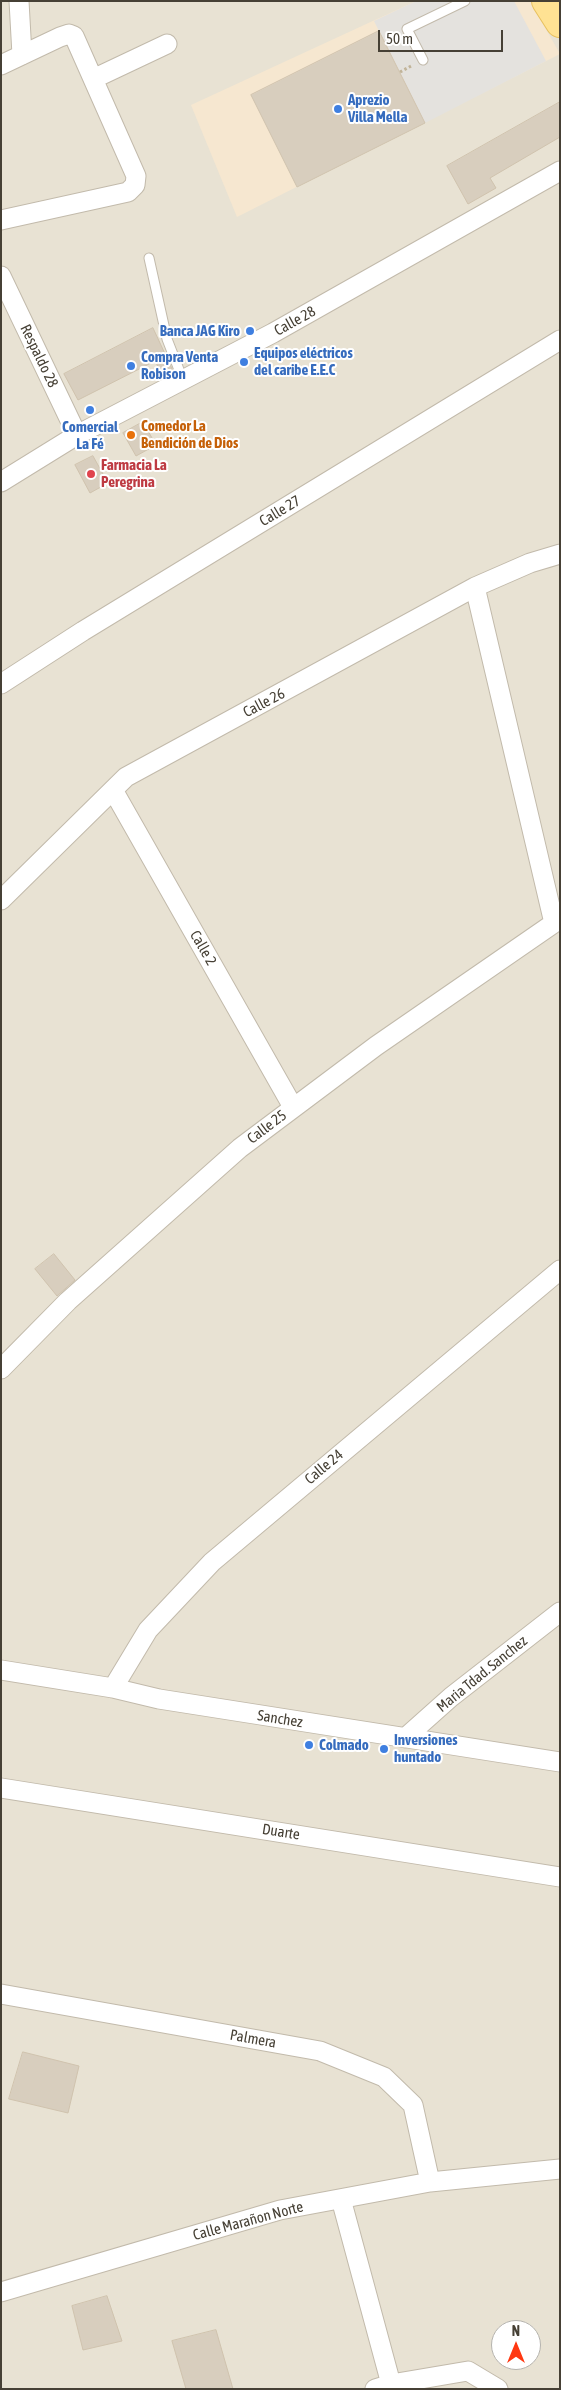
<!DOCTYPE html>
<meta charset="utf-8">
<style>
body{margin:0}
#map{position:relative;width:561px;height:2390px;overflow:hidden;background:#f3efe6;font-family:"Asap Condensed",sans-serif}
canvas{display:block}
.frame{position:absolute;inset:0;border:2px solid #464035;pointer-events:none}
.north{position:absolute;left:491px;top:2320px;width:50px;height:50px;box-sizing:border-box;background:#fff;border:1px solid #b5b3ae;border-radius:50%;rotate:0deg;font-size:14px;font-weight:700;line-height:20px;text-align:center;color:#464035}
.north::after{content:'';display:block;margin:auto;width:18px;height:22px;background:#ff3811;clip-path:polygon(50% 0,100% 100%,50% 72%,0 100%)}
.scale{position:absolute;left:378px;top:30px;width:125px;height:22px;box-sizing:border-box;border:2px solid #464035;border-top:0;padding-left:6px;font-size:15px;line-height:18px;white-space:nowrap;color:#464035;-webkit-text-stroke:4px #fff;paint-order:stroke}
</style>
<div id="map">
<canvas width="561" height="2390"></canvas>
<div class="frame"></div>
<div class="north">N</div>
<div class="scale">50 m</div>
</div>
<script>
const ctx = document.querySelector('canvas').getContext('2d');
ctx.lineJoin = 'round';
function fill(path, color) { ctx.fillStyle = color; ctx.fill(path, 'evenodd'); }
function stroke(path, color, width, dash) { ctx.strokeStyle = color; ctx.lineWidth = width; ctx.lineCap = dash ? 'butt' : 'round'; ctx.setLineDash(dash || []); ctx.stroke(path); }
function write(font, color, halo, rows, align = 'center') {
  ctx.font = font + ' "Asap Condensed",sans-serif'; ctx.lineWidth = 4; ctx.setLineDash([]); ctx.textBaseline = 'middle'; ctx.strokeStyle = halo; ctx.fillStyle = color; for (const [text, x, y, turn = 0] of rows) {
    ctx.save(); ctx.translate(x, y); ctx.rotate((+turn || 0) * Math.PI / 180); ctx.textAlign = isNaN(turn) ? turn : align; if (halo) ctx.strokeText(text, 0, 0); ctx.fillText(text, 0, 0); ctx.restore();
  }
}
fill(new Path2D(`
 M 1,1 L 560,1 L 560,2389 L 1,2389 ZM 501,2330 L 531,2330 L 531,2360 L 501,2360 Z`), '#e8e2d3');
fill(new Path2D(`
 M 416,1 L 530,1 L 560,54 L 237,217 L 191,105 Z`), '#f6e7d0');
fill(new Path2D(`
 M 416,1 L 514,1 L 546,61 L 425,123 L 374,21 Z`), '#e4e2de');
const building = new Path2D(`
 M 379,31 L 425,123 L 297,187 L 251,95 Z
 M 560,102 L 560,137 L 490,178 L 496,188 L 468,204 L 447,166 Z
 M 153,328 L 173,371 L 163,376 L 155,361 L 78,400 L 64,374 Z
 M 143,422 L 156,445 L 136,456 L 123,433 Z
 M 93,456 L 108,483 L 90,493 L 75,465 Z
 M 54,1254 L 75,1280 L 57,1296 L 35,1269 Z
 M 23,2052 L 79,2066 L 68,2113 L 9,2099 Z
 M 107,2296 L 122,2341 L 83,2350 L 72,2306 Z
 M 216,2330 L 233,2389 L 186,2389 L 172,2341 Z`);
fill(building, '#d8cebe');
stroke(building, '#d0c3ae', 1);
const service = new Path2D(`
 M 423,60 L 407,29 L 465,1
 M 149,258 L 167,339 L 183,380`);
const minor = new Path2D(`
 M 19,1 L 22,55
 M 1,65 L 60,37 L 69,34 L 74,36 L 136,176 L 135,185 L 128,192 L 1,220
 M 93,79 L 167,44
 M 1,276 L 77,435
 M 1,482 L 77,435 L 273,333 L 560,171
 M 475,587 L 554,923
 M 1,684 L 83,631 L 560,340
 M 113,790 L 293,1107
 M 1,900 L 126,777 L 475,587 L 530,563 L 560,554
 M 1,1369 L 68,1301 L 240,1148 L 376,1046 L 560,919
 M 1,1670 L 113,1688 L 159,1699 L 560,1762
 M 113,1688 L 148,1630 L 212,1562 L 560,1270
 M 405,1738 L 451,1697 L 560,1612
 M 1,1788 L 560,1877
 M 1,1994 L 320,2051 L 384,2077 L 413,2105 L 430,2182
 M 341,2199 L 391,2384
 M 1,2292 L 280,2210 L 430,2182 L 560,2169
 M 375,2389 L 391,2384 L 468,2371 L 498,2389`);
const primary = new Path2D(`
 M 546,1 L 560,23`);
stroke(service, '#c2baab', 11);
stroke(minor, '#c2baab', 21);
stroke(primary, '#e8c15f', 30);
stroke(new Path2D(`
 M 400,72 L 413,65`), '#c1b499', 3, [2.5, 2.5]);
stroke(service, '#fff', 9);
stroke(minor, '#fff', 19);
stroke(primary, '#ffe293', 28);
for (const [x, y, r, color] of [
 [338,109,5,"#3f7fe0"],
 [250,331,5,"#3f7fe0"],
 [244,362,5,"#3f7fe0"],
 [131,366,5,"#3f7fe0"],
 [90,410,5,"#3f7fe0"],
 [131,435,5,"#e8710a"],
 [91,474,5,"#e0444e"],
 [309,1745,5,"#3f7fe0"],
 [384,1749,5,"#3f7fe0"]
]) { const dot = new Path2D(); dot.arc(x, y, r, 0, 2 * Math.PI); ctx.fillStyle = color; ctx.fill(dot); stroke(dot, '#fff', 2); }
write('bold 15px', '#366cbe', '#fff', [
 ["Aprezio",348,100],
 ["Villa Mella",348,117],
 ["Banca JAG Kiro",240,331,"right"],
 ["Equipos eléctricos",254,353],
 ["del caribe E.E.C",254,370],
 ["Compra Venta",141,357],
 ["Robison",141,374],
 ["Comercial",90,427,"center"],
 ["La Fé",90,444,"center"],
 ["Inversiones",394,1740],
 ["huntado",394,1757],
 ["Colmado",319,1745]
], 'left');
write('15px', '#464035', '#fff', [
 ["Calle 28",295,321,-29],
 ["Respaldo 28",39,356,64],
 ["Calle 27",280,511,-31],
 ["Calle 26",264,703,-28],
 ["Calle 2",203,948,60],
 ["Calle 25",267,1127,-37],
 ["Calle 24",324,1467,-40],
 ["Maria Tdad. Sanchez",482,1674,-39],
 ["Sanchez",280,1719,9],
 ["Duarte",281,1832,9],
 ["Palmera",253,2039,10],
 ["Calle Marañon Norte",248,2221,-15]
]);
write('bold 15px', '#c56008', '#fff', [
 ["Comedor La",141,426],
 ["Bendición de Dios",141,443]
], 'left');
write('bold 15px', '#be3a42', '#fff', [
 ["Farmacia La",101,465],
 ["Peregrina",101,482]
], 'left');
</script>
